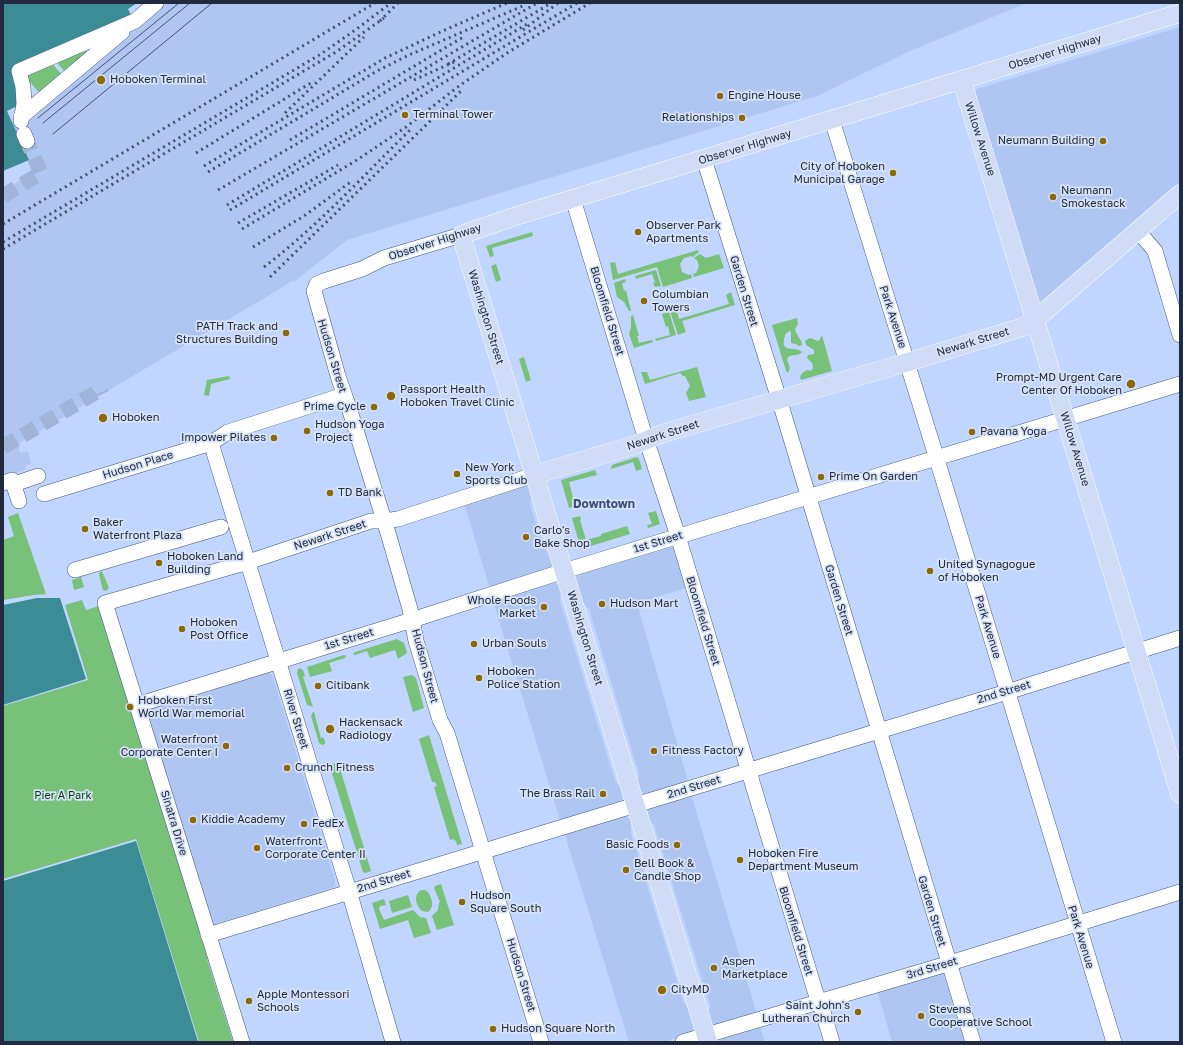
<!DOCTYPE html>
<style>
body{margin:0}
#map{position:relative;width:1183px;height:1045px;overflow:hidden;background:#c0d5ff;font-family:"Golos Text",sans-serif}
canvas{display:block}
.frame{position:absolute;inset:0;border:4px solid #212a3e;pointer-events:none}
</style>
<div id="map">
<canvas width="1183" height="1045"></canvas>
<div class="frame"></div>
</div>
<script>
const ctx = document.querySelector('canvas').getContext('2d');
ctx.lineJoin = 'round';
function fill(path, color) { ctx.fillStyle = color; ctx.fill(path, 'evenodd'); }
function stroke(path, color, width, dash) { ctx.strokeStyle = color; ctx.lineWidth = width; ctx.lineCap = dash ? 'butt' : 'round'; ctx.setLineDash(dash || []); ctx.stroke(path); }
function write(font, color, halo, rows, align = 'center') {
  ctx.font = font + ' "Golos Text",sans-serif'; ctx.lineWidth = 3.5; ctx.setLineDash([]); ctx.textBaseline = 'middle'; ctx.strokeStyle = halo; ctx.fillStyle = color; for (const [text, x, y, turn = 0] of rows) {
    ctx.save(); ctx.translate(x, y); ctx.rotate((+turn || 0) * Math.PI / 180); ctx.textAlign = isNaN(turn) ? turn : align; if (halo) ctx.strokeText(text, 0, 0); ctx.fillText(text, 0, 0); ctx.restore();
  }
}
fill(new Path2D(`
 M 163,3 L 1027,3 L 910,51 L 817,96 L 347,240 L 295,281 L 292,281 L 278,290 L 18,444 L 20,453 L 28,451 L 31,464 L 25,466 L 25,470 L 3,477 L 3,191 L 34,171 L 12,122 L 132,17 Z
 M 1180,27 L 1180,182 L 1043,303 L 1039,303 L 975,92 L 977,89 Z
 M 525,485 L 530,489 L 532,496 L 530,504 L 543,547 L 550,555 L 552,563 L 552,567 L 551,568 L 490,589 L 464,503 Z
 M 672,547 L 675,551 L 686,588 L 637,603 L 688,781 L 646,794 L 643,793 L 640,790 L 637,782 L 639,776 L 638,771 L 589,609 L 583,603 L 574,575 L 604,566 L 609,566 Z
 M 554,582 L 559,585 L 561,590 L 561,594 L 560,601 L 615,781 L 621,787 L 623,795 L 622,799 L 618,802 L 560,820 L 493,601 Z
 M 269,672 L 273,677 L 335,880 L 335,885 L 332,888 L 326,890 L 214,924 L 211,923 L 148,718 L 147,711 L 149,708 Z
 M 691,794 L 757,1014 L 717,1026 L 712,1024 L 708,1012 L 710,1008 L 710,1005 L 654,825 L 649,821 L 647,811 L 647,809 Z
 M 625,815 L 630,819 L 631,822 L 631,833 L 683,1001 L 687,1006 L 694,1026 L 692,1032 L 687,1035 L 664,1042 L 629,1042 L 564,832 Z
 M 943,973 L 965,1042 L 892,1042 L 877,990 Z
 M 760,1026 L 765,1042 L 718,1042 L 722,1038 Z`), '#afc6f3');
fill(new Path2D(`
 M 83,47 L 88,53 L 65,72 L 54,59 Z
 M 50,61 L 62,75 L 40,94 L 23,73 Z
 M 532,232 L 533,236 L 492,248 L 494,256 L 490,257 L 486,246 Z
 M 698,250 L 699,252 L 693,257 L 691,256 L 684,258 L 680,264 L 682,272 L 689,275 L 691,274 L 692,278 L 663,287 L 657,267 L 613,280 L 610,263 L 615,262 L 618,274 Z
 M 700,254 L 706,258 L 719,254 L 724,268 L 694,277 L 693,274 L 696,273 L 699,266 L 697,260 L 694,258 Z
 M 496,264 L 501,280 L 496,282 L 491,266 Z
 M 656,270 L 661,286 L 655,287 L 653,283 L 655,282 L 652,274 L 636,279 L 635,276 Z
 M 625,279 L 626,282 L 622,283 L 624,291 L 626,290 L 631,311 L 629,311 L 624,302 L 617,297 L 614,283 Z
 M 731,292 L 735,305 L 682,321 L 686,332 L 678,335 L 670,311 L 676,309 L 679,319 L 729,304 L 726,295 Z
 M 669,312 L 676,335 L 656,341 L 655,339 L 670,335 L 668,326 L 666,327 L 662,314 Z
 M 633,315 L 639,336 L 637,336 L 639,343 L 652,340 L 653,342 L 634,348 L 629,334 L 631,327 L 631,316 Z
 M 797,318 L 798,324 L 795,329 C 796,335 802,340 802,345 L 799,346 L 796,344 L 791,343 L 791,332 L 789,331 C 785,334 785,335 784,340 C 781,353 796,346 802,352 C 799,356 793,354 788,357 L 787,360 L 790,368 L 788,373 L 786,371 L 772,325 Z
 M 822,335 L 832,371 L 801,380 L 800,377 L 802,373 L 807,370 L 811,371 L 813,368 L 812,363 L 807,358 L 808,355 L 814,354 L 814,350 L 806,345 L 805,341 L 810,338 L 818,341 L 820,339 Z
 M 524,357 L 531,380 L 526,382 L 519,359 Z
 M 697,367 L 706,397 L 689,401 L 686,393 L 690,386 L 685,376 L 683,376 L 680,373 L 645,384 L 641,372 L 647,372 L 650,380 Z
 M 229,376 L 230,379 L 211,384 L 209,396 L 204,395 L 207,380 Z
 M 637,457 L 639,459 L 642,469 L 636,471 L 633,462 L 611,469 L 612,465 Z
 M 595,470 L 597,475 L 569,482 L 575,505 L 577,504 L 577,506 L 569,508 L 561,480 Z
 M 656,511 L 660,524 L 648,528 L 647,525 L 652,524 L 648,513 Z
 M 18,513 L 46,594 L 34,595 L 3,600 L 3,540 L 14,536 L 8,517 Z
 M 580,516 L 581,519 L 580,520 L 586,540 L 601,536 L 601,534 L 627,526 L 630,534 L 581,549 L 572,518 Z
 M 102,571 L 109,588 L 106,591 L 103,590 L 99,575 L 99,573 Z
 M 81,577 L 84,587 L 74,590 L 72,580 Z
 M 82,600 L 86,610 L 102,605 L 210,958 L 207,959 L 233,1042 L 199,1042 L 136,839 L 3,879 L 3,706 L 88,680 L 65,605 Z
 M 397,639 L 404,643 L 407,653 L 398,659 L 395,650 L 370,658 L 367,651 L 355,655 L 353,654 L 355,652 Z
 M 344,655 L 346,656 L 345,658 L 329,663 L 332,671 L 310,677 L 307,667 Z
 M 300,668 L 303,670 L 305,676 L 303,677 L 313,707 L 307,705 L 297,673 L 298,669 Z
 M 412,675 L 416,678 L 424,708 L 413,712 L 403,677 Z
 M 313,712 L 314,712 L 321,738 L 323,737 L 325,741 L 325,744 L 322,745 L 319,743 L 311,716 Z
 M 429,735 L 462,844 L 457,845 L 456,841 L 453,839 L 450,840 L 434,787 L 437,786 L 435,782 L 432,782 L 419,739 Z
 M 338,762 L 371,871 L 365,873 L 363,872 L 331,770 L 331,765 Z
 M 441,884 L 454,925 L 437,930 L 432,916 L 438,910 L 439,903 L 440,902 L 434,888 L 435,886 Z
 M 421,890 L 425,890 L 428,892 C 432,899 435,906 428,912 L 422,911 C 416,906 413,895 421,890 Z
 M 408,895 L 412,907 L 392,913 L 389,901 Z
 M 384,899 L 386,905 L 380,906 L 379,909 L 384,920 L 413,910 L 420,917 L 426,918 L 431,933 L 414,938 L 408,920 L 380,929 L 372,903 Z`), '#77c178');
fill(new Path2D(`
 M 3,3 L 163,3 L 13,70 L 19,105 L 7,111 L 29,160 L 3,171 Z
 M 37,598 L 60,598 L 86,679 L 3,705 L 3,605 Z
 M 136,841 L 198,1042 L 3,1042 L 3,881 Z`), '#3b8c94');
fill(new Path2D(`
 M 137,3 L 163,3 L 132,17 L 128,9 Z`), '#c0d5ff');
stroke(new Path2D(`
 M 3,196 L 41,173 L 27,141
 M 3,447 L 100,390 L 102,394`), '#a0b3d8', 15, [15, 8]);
const minor = new Path2D(`
 M 21,117 L 122,32
 M 832,120 L 932,443 L 1114,1042
 M 21,121 L 24,104 L 23,87 L 19,71 L 135,21 L 156,3
 M 24,134 L 27,141
 M 704,159 L 783,412 L 973,1042
 M 573,199 L 643,430 L 678,536 L 815,991 L 823,1012 L 832,1042
 M 1138,231 L 1155,251 L 1180,335
 M 461,235 L 384,258 L 362,269 L 324,281 L 317,284 L 314,291 L 338,376 L 350,411 L 388,533 L 410,609 L 416,641 L 440,720 L 447,733 L 541,1042
 M 211,443 L 349,891 L 393,1042
 M 3,483 L 12,480 L 19,501
 M 14,484 L 38,476
 M 44,494 L 211,443 L 228,432 L 344,395
 M 75,570 L 221,527
 M 137,705 L 412,620 L 564,571 L 1180,384
 M 208,935 L 1007,692 L 1180,638
 M 242,1042 L 105,603 L 248,562 L 371,521 L 384,521 L 398,519 L 534,475
 M 683,1042 L 937,967 L 1180,892`);
const major = new Path2D(`
 M 962,81 L 1180,794
 M 534,475 L 635,445 L 661,434 L 908,362 L 1023,327 L 1036,319 L 1180,194
 M 708,1042 L 461,235 L 513,217 L 1180,13`);
stroke(minor, '#405582', 16);
stroke(major, '#fff', 19);
stroke(minor, '#fff', 15);
stroke(major, '#d0dcf7', 18);
stroke(new Path2D(`
 M 38,118 L 179,3
 M 43,123 L 190,3
 M 53,134 L 212,3`), '#46526b', 1);
stroke(new Path2D(`
 M 380,21 L 398,3
 M 523,30 L 558,3
 M 448,64 L 548,5
 M 414,80 L 454,62
 M 285,113 L 364,37
 M 290,140 L 465,36
 M 196,153 L 314,81
 M 204,166 L 385,58 L 447,29 L 507,3
 M 208,172 L 377,71 L 409,55 L 525,5
 M 218,190 L 537,3
 M 227,205 L 527,24
 M 230,210 L 577,3
 M 238,223 L 338,165
 M 3,224 L 375,3
 M 242,229 L 357,160 L 406,127 L 459,86 L 507,53 L 590,3
 M 3,242 L 321,54 L 358,28 L 391,3
 M 253,247 L 304,216 L 352,181
 M 3,249 L 336,52 L 384,18
 M 264,267 C 318,226 364,175 412,128
 M 270,277 L 461,91`), '#46526b', 3, [2, 4]);
for (const [x, y, r, color] of [
 [101,80,5,"#8c6809"],
 [720,96,4,"#8c6809"],
 [405,115,4,"#8c6809"],
 [742,118,4,"#8c6809"],
 [1103,141,4,"#8c6809"],
 [893,173,4,"#8c6809"],
 [1053,197,4,"#8c6809"],
 [638,232,4,"#8c6809"],
 [644,301,4,"#8c6809"],
 [286,333,4,"#8c6809"],
 [1131,384,5,"#8c6809"],
 [391,396,5,"#8c6809"],
 [374,407,4,"#8c6809"],
 [103,418,5,"#8c6809"],
 [307,431,4,"#8c6809"],
 [972,432,4,"#8c6809"],
 [274,438,4,"#8c6809"],
 [457,474,4,"#8c6809"],
 [821,477,4,"#8c6809"],
 [330,493,4,"#8c6809"],
 [85,529,4,"#8c6809"],
 [526,537,4,"#8c6809"],
 [159,563,4,"#8c6809"],
 [930,571,4,"#8c6809"],
 [602,604,4,"#8c6809"],
 [544,607,4,"#8c6809"],
 [182,629,4,"#8c6809"],
 [474,644,4,"#8c6809"],
 [479,678,4,"#8c6809"],
 [318,686,4,"#8c6809"],
 [130,707,4,"#8c6809"],
 [330,729,5,"#8c6809"],
 [226,746,4,"#8c6809"],
 [654,751,4,"#8c6809"],
 [287,768,4,"#8c6809"],
 [603,794,4,"#8c6809"],
 [193,820,4,"#8c6809"],
 [304,824,4,"#8c6809"],
 [677,845,4,"#8c6809"],
 [257,848,4,"#8c6809"],
 [740,860,4,"#8c6809"],
 [626,870,4,"#8c6809"],
 [462,902,4,"#8c6809"],
 [714,968,4,"#8c6809"],
 [662,990,5,"#8c6809"],
 [249,1001,4,"#8c6809"],
 [858,1012,4,"#8c6809"],
 [921,1016,4,"#8c6809"],
 [493,1029,4,"#8c6809"]
]) { const dot = new Path2D(); dot.arc(x, y, r, 0, 2 * Math.PI); ctx.fillStyle = color; ctx.fill(dot); stroke(dot, '#d7e2f7', 1.5); }
write('11px', '#212a3e', '#d7e2f7', [
 ["Observer Highway",1055,52,-17],
 ["Willow Avenue",980,139,72],
 ["Observer Highway",745,147,-17],
 ["Observer Highway",435,242,-18],
 ["Garden Street",744,291,73],
 ["Bloomfield Street",607,311,73],
 ["Washington Street",486,317,73],
 ["Park Avenue",893,317,72],
 ["Newark Street",973,342,-17],
 ["Hudson Street",332,356,73],
 ["Newark Street",663,435,-18],
 ["Willow Avenue",1075,449,73],
 ["Hudson Place",138,465,-17],
 ["Newark Street",330,535,-18],
 ["1st Street",658,542,-17],
 ["Garden Street",839,600,73],
 ["Bloomfield Street",703,621,73],
 ["Park Avenue",988,627,73],
 ["Washington Street",585,638,73],
 ["1st Street",349,639,-17],
 ["Hudson Street",425,666,75],
 ["2nd Street",1004,692,-17],
 ["River Street",296,719,73],
 ["2nd Street",694,787,-17],
 ["Sinatra Drive",174,823,73],
 ["2nd Street",384,881,-17],
 ["Garden Street",932,911,73],
 ["Bloomfield Street",796,931,73],
 ["Park Avenue",1081,937,73],
 ["3rd Street",932,968,-17],
 ["Hudson Street",521,975,73]
]);
write('11px', '#212a3e', '#d7e2f7', [
 ["Hoboken Terminal",110,80],
 ["Engine House",728,96],
 ["Terminal Tower",413,115],
 ["Relationships",734,118,"right"],
 ["Neumann Building",1095,141,"right"],
 ["City of Hoboken",885,167,"right"],
 ["Municipal Garage",885,180,"right"],
 ["Neumann",1061,191],
 ["Smokestack",1061,204],
 ["Observer Park",646,226],
 ["Apartments",646,239],
 ["Columbian",652,295],
 ["Towers",652,308],
 ["PATH Track and",278,327,"right"],
 ["Structures Building",278,340,"right"],
 ["Prompt-MD Urgent Care",1122,378,"right"],
 ["Center Of Hoboken",1122,391,"right"],
 ["Passport Health",400,390],
 ["Hoboken Travel Clinic",400,403],
 ["Prime Cycle",366,407,"right"],
 ["Hoboken",112,418],
 ["Hudson Yoga",315,425],
 ["Project",315,438],
 ["Pavana Yoga",980,432],
 ["Impower Pilates",266,438,"right"],
 ["New York",465,468],
 ["Sports Club",465,481],
 ["Prime On Garden",829,477],
 ["TD Bank",338,493],
 ["Baker",93,523],
 ["Waterfront Plaza",93,536],
 ["Carlo's",534,531],
 ["Bake Shop",534,544],
 ["Hoboken Land",167,557],
 ["Building",167,570],
 ["United Synagogue",938,565],
 ["of Hoboken",938,578],
 ["Whole Foods",536,601,"right"],
 ["Market",536,614,"right"],
 ["Hudson Mart",610,604],
 ["Hoboken",190,623],
 ["Post Office",190,636],
 ["Urban Souls",482,644],
 ["Hoboken",487,672],
 ["Police Station",487,685],
 ["Citibank",326,686],
 ["Hoboken First",138,701],
 ["World War memorial",138,714],
 ["Hackensack",339,723],
 ["Radiology",339,736],
 ["Waterfront",218,740,"right"],
 ["Corporate Center I",218,753,"right"],
 ["Fitness Factory",662,751],
 ["Crunch Fitness",295,768],
 ["The Brass Rail",595,794,"right"],
 ["Kiddie Academy",201,820],
 ["FedEx",312,824],
 ["Waterfront",265,842],
 ["Corporate Center II",265,855],
 ["Basic Foods",669,845,"right"],
 ["Hoboken Fire",748,854],
 ["Department Museum",748,867],
 ["Bell Book &",634,864],
 ["Candle Shop",634,877],
 ["Hudson",470,896],
 ["Square South",470,909],
 ["Aspen",722,962],
 ["Marketplace",722,975],
 ["CityMD",671,990],
 ["Apple Montessori",257,995],
 ["Schools",257,1008],
 ["Saint John's",850,1006,"right"],
 ["Lutheran Church",850,1019,"right"],
 ["Stevens",929,1010],
 ["Cooperative School",929,1023],
 ["Hudson Square North",501,1029]
], 'left');
write('11px', '#043e0c', '#d7e2f7', [
 ["Pier A Park",63,796]
]);
write('bold 12px', '#3c507c', '#d7e2f7', [
 ["Downtown",604,504]
]);
</script>
